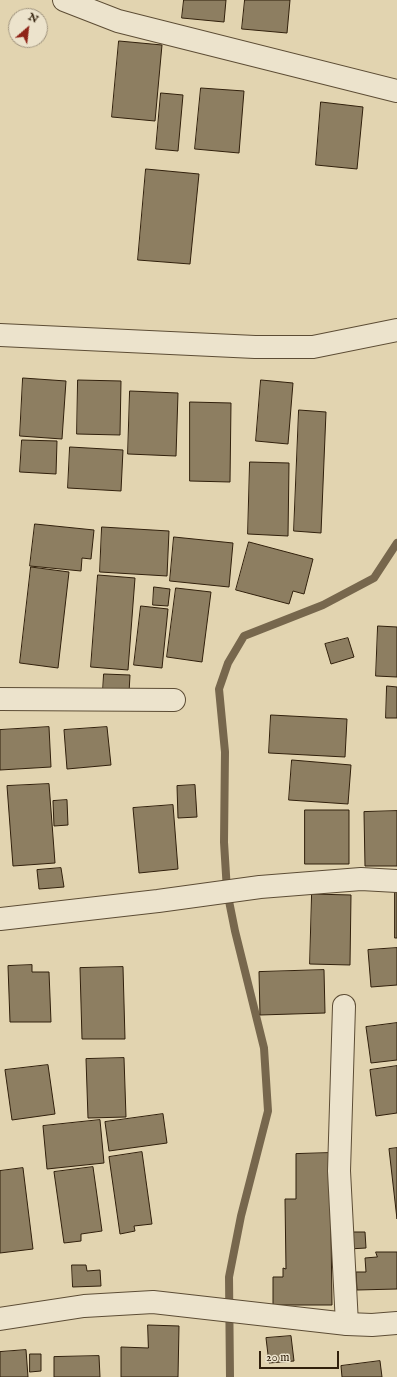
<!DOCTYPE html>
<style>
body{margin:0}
#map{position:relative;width:397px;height:1377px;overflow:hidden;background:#e2d4b0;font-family:"IM FELL English",serif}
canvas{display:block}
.north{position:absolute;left:8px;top:8px;width:40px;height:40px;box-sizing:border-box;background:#ece3cc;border:1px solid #a1957f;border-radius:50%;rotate:28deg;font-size:11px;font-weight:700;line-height:16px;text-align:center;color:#31200c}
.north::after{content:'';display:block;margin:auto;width:14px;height:18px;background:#8f2418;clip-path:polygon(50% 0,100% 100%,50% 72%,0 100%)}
.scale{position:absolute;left:259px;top:1351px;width:80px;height:18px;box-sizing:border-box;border:2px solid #31200c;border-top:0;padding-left:5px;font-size:12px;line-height:14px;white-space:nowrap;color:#31200c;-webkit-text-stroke:3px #ece3cc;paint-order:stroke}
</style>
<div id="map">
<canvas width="397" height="1377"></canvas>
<div class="north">N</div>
<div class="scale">20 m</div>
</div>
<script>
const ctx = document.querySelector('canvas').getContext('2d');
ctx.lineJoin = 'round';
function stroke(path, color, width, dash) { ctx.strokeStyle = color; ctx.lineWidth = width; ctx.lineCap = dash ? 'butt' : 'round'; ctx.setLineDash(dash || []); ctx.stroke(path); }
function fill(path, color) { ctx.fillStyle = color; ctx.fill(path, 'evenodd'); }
stroke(new Path2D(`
 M 230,1377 L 229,1277 L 241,1216 L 268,1111 L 264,1048 L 235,931 L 227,891 L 224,842 L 225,752 L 219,689 L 228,663 L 244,636 L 323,605 L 374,578 L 397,543`), '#77674d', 8);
const building = new Path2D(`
 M 184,0 L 226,0 L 224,22 L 182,18 Z
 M 245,0 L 290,0 L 287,33 L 242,29 Z
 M 119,41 L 162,45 L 155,121 L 112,117 Z
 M 201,88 L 244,91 L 239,153 L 195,149 Z
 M 161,93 L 183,95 L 178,151 L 156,149 Z
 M 321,102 L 363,107 L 357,169 L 316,165 Z
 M 146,169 L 199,174 L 190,264 L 138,260 Z
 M 23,378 L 66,381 L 62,439 L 20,436 Z
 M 78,380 L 121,381 L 120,435 L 77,434 Z
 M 261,380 L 293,383 L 288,444 L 256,441 Z
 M 130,391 L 178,393 L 176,456 L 128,454 Z
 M 190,402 L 231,403 L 230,482 L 190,481 Z
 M 299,410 L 326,412 L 321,533 L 294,531 Z
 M 22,440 L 57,441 L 56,474 L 20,472 Z
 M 70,447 L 123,450 L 121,491 L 68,488 Z
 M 250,462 L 289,463 L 288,536 L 248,534 Z
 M 35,524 L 94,530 L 91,559 L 82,558 L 81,571 L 30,566 Z
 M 102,527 L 169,531 L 167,576 L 100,572 Z
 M 174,537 L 233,543 L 229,587 L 170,581 Z
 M 249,542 L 313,559 L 304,594 L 293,591 L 289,604 L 236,590 Z
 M 31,567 L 69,572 L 58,668 L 20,663 Z
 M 98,575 L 135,578 L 128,670 L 91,667 Z
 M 154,587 L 170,589 L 168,606 L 153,605 Z
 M 176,588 L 211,592 L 202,662 L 167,657 Z
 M 141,606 L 168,609 L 162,668 L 134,665 Z
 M 378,626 L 397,627 L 397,677 L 376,676 Z
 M 348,638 L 354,657 L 331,664 L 325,644 Z
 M 104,674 L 130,675 L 129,693 L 103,691 Z
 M 387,686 L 397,687 L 397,718 L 386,718 Z
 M 271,715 L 347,719 L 345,757 L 269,753 Z
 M 49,727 L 51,767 L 0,770 L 0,730 Z
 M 107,727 L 111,765 L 67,769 L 64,730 Z
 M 292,760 L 351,765 L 348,804 L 289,800 Z
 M 49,784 L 55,863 L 13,866 L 7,786 Z
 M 195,785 L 197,817 L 178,818 L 177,786 Z
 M 67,800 L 68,825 L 54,826 L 53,801 Z
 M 173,805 L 178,869 L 139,873 L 133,808 Z
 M 305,810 L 349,810 L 349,864 L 305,864 Z
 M 397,811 L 397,866 L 365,866 L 364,812 Z
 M 61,868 L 64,887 L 39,889 L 37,870 Z
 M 395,892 L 397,892 L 397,938 L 395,938 Z
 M 312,894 L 351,895 L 350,965 L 310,964 Z
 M 397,948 L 397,985 L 371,987 L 368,950 Z
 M 32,965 L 32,972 L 49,972 L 51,1022 L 10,1022 L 8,966 Z
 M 123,967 L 125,1039 L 82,1039 L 80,968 Z
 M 324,970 L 325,1013 L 260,1015 L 259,972 Z
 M 397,1023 L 397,1060 L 371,1063 L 366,1027 Z
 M 124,1058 L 126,1117 L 88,1118 L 86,1059 Z
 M 48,1065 L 55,1114 L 12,1120 L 5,1070 Z
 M 397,1066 L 397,1113 L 376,1116 L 370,1070 Z
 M 163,1114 L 167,1143 L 109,1151 L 105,1122 Z
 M 100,1120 L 104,1163 L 47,1169 L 43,1126 Z
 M 397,1148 L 397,1219 L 389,1149 Z
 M 142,1152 L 152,1224 L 134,1226 L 135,1231 L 120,1234 L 109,1157 Z
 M 330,1153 L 332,1305 L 273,1305 L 273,1277 L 283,1277 L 283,1268 L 286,1269 L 285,1199 L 296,1199 L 296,1154 Z
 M 93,1167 L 102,1231 L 81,1234 L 81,1241 L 64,1243 L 54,1172 Z
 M 23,1168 L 33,1249 L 0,1253 L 0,1171 Z
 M 348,1232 L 365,1232 L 366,1248 L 349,1249 Z
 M 376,1252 L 397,1252 L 397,1289 L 357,1290 L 356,1272 L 366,1272 L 365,1258 L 377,1257 Z
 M 72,1265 L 86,1265 L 87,1271 L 100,1270 L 101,1286 L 73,1287 Z
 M 148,1325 L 179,1326 L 178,1377 L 121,1377 L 121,1347 L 148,1348 Z
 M 291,1336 L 294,1361 L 269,1363 L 266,1338 Z
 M 26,1350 L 28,1377 L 0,1377 L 0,1352 Z
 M 30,1354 L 41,1354 L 41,1371 L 30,1372 Z
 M 99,1356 L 100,1377 L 54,1377 L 54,1357 Z
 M 380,1361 L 382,1377 L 342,1377 L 341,1366 Z`);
fill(building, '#8d7e61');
stroke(building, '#31200c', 1);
const minor = new Path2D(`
 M 64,0 L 118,21 L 397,91
 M 0,335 L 255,347 L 313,347 L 397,330
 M 0,699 L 174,700
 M 0,919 L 158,901 L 260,887 L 361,879 L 397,881
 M 344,1006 L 339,1171 L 347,1324`);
const tertiary = new Path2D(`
 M 0,1319 L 84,1306 L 153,1302 L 347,1324 L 372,1325 L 397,1323`);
stroke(minor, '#5d4d35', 24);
stroke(tertiary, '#5d4d35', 24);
stroke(minor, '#ece3cc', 22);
stroke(tertiary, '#ece3cc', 22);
</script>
